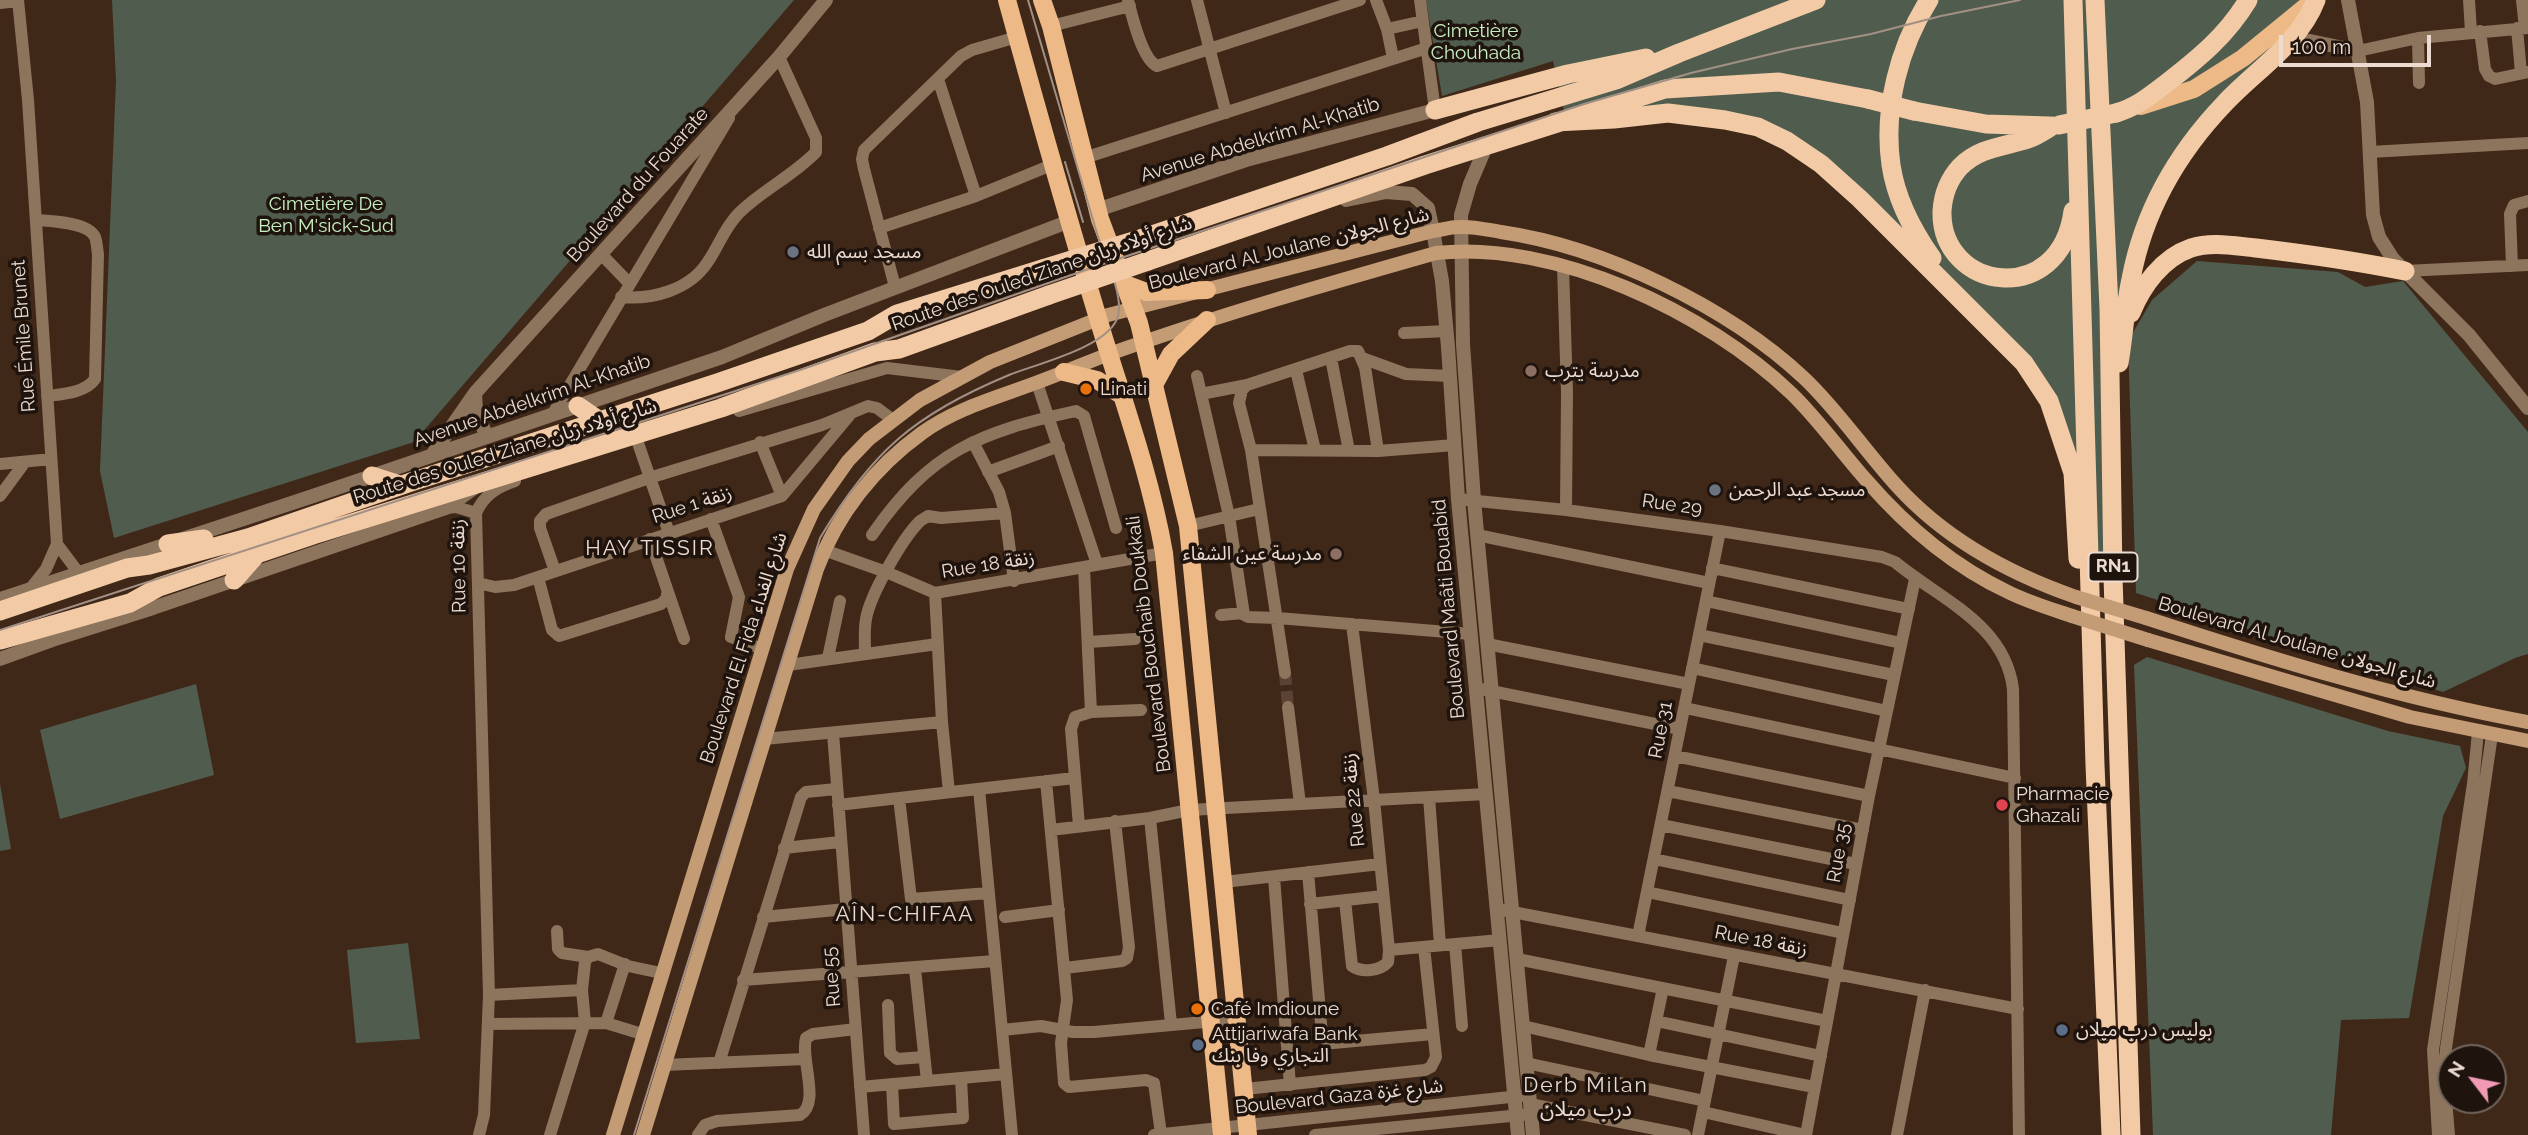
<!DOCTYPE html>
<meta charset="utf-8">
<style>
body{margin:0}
#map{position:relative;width:2528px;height:1135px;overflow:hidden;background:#402819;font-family:Raleway,sans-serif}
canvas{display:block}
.north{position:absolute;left:2437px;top:1044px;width:70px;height:70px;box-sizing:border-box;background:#1f140d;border:2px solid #71645b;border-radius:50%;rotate:302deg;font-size:19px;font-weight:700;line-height:28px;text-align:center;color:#ebdbd1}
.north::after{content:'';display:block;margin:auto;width:24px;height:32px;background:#f09ab5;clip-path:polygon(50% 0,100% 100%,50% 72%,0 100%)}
.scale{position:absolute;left:2279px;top:35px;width:152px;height:32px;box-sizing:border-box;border:4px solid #ebdbd1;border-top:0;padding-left:9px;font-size:21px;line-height:24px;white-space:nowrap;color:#ebdbd1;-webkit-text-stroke:5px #1f140d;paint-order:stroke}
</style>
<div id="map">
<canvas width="2528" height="1135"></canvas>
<div class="north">N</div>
<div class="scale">100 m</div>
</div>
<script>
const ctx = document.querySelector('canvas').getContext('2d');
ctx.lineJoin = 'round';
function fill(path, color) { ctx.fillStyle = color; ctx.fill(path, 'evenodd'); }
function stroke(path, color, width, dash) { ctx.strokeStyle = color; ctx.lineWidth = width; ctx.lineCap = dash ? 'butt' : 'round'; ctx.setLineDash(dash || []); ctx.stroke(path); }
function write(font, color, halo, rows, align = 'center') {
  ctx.font = font + ' Raleway,"Noto Sans Arabic",sans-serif'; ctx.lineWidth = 7; ctx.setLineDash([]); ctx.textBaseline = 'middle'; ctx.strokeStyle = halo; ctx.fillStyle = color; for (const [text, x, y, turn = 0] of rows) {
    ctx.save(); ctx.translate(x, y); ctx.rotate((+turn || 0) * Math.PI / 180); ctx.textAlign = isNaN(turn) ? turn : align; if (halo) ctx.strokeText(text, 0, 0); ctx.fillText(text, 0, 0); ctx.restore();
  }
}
fill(new Path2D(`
 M 112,0 L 794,0 L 414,442 L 114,538 L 100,471 L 116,80 Z
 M 1426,0 L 2311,0 L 2154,190 L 2116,335 L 2115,568 L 2076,569 L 2066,441 L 2015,361 L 1800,149 L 1734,118 L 1566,120 L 1553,61 L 1442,96 Z
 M 2197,261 L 2338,272 L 2365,287 L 2403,281 L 2528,432 L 2528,654 L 2515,658 L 2443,692 L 2136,593 L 2128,341 L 2152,300 Z
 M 2147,657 L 2388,731 L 2460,746 L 2466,768 L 2443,816 L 2409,1018 L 2341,1020 L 2331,1135 L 2153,1135 L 2134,665 Z
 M 196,684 L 214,775 L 60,819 L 40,730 Z
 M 0,784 L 11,849 L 0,851 Z
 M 408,943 L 420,1039 L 356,1043 L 347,950 Z`), '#505d4e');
stroke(new Path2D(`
 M 1285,673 L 1288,707`), '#5a4335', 12, [12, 6]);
stroke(new Path2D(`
 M 18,0 L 28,100 L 57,544 L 46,569 L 31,588
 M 1128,0 C 1132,16 1142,59 1157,66 L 1360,0
 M 1197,0 L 1226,113
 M 1376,0 L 1387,29 L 1393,58
 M 1420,0 L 1435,110
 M 2469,0 L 2471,32
 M 2522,0 L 2525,28
 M 0,3 L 18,1
 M 1051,26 L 1130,6
 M 2517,28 L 2521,73
 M 1387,29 L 1423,21
 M 2480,31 L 2485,69 L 2489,76 L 2495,79 L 2528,72
 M 2418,38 L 2419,83
 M 2358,51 L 2418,38 L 2528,28
 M 938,79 L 976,196 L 1054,164
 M 2370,152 L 2528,143
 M 1084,158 L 1427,48
 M 36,220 C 50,221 88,222 95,237 C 97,242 97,249 98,254 L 95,379 C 85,393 63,394 47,396
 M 879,228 L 976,196
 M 602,255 L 629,283
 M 1563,266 L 1567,392 L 1566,510
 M 2512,266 L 2510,214 L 2514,205 L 2528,201
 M 2405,271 L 2528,265
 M 895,287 L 864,169 L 862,159 L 864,150 L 961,56 L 972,50 L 1017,37
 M 621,297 C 652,300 689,290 707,263 C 719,246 724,228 739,213 C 762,190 793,176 816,152 L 816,138 L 779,57
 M 1404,333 L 1447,331
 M 1331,358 L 1349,451
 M 1362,358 L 1406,374 L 1450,376
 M 1296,370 L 1315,450
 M 1197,376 L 1229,516 L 1244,615 L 1248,617 L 1278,618 L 1471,634
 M 1037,383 L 1097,564
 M 1247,385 L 1242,390 L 1239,403 L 1251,450 L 1285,673
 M 1201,394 L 1247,385 L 1350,351 L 1358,351 L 1365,367 L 1378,451
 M 739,411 L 887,368 L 962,377
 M 552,415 L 729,118
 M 973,442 L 999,492 L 1005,513 L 1014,581
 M 638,443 L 669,533
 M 1251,450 L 1378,451 L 1455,445
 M 0,464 L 51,459
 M 988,472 L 1059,446
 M 0,496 L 25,462
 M 782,496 L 849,416
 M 1458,499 L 1566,510 L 1720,531 L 1882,557 L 1895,562 C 1941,600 2005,624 2013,689 L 2019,1135
 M 446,508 L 456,507 L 476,513
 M 711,519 L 739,597 L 731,637 L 762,649
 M 1188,526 L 1259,509
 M 872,535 C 930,451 979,432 1076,411 L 1084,416 L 1116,528
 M 1477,535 L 1709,583
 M 650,539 L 684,639
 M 57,544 L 78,572
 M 824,550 L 886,572 L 935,593 L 1164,553
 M 1712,568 L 1909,609
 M 555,571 L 540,528 L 540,521 L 546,514 L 649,478 L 822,425 L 868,406 L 877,408 L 893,420
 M 538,577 L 552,630 L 559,636 L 661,604 L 667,598 L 667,594
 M 478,583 L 495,587 L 514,585 L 782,496 L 760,442
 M 935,593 L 942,722 L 949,792
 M 1706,601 L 1901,643
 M 1221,615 L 1243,613
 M 1699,635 L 1894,675
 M 1088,642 L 1135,639
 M 1487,644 L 1689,684
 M 865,653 C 865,642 864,630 866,619 C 870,595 902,539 920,521 L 928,516 L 941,518 L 1005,513
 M 828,658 L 840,601
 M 788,665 L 937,644
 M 1692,668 L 1887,711
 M 1476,688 L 1680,729
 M 1288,707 L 1300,804
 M 1685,708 L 2015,778
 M 1091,712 L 1141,710
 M 833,733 L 864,1135
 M 764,739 L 942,722
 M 1675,756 L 1869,796
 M 1046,781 L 1067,1000 L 1061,1043 L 1064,1083 L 1069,1087 L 1146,1080 L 1154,1083 L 1161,1134
 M 979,789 L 1012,1135
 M 1668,791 L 1863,830
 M 1429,797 L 1440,945
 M 899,798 L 911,899 L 989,893
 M 838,805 L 1074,778
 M 1150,818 L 1171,1024
 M 1661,825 L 1856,864
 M 1079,826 L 1071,729 L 1075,717 L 1091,712 L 1084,568
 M 1051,830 L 1150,818 L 1189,810 L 1486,794
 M 784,848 L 840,842
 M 1654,859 L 1850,900
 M 1308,872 L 1322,1035 L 1328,1042 L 1333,1043 L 1433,1034
 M 1274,877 L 1290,1085
 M 1224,882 L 1380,864
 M 1647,892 L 1843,933
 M 1345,900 L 1352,966 C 1362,973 1380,971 1388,962 L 1389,950 L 1374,800 L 1352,624
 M 1310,904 L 1383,896
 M 1497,909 L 2018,1009
 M 763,917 L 846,909
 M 1005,917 L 1059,910
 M 557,931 L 558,949 L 562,953 L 588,957 L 598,954 L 628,966 L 661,973
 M 1638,936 L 1720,531
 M 1455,944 L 1462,1026
 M 1389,950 L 1500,940
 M 1517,959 L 1827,1021
 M 1065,968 L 1122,961 L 1127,958 L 1129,947 L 1115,821
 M 915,969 L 927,1081
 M 743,980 L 995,961
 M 489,995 L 582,990
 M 888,1005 L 890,1053 L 897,1059 L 924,1057
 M 1656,1021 L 1821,1056
 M 606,1023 L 625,964
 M 488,1024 L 606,1023 L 642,1034
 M 1523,1026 L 1649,1055 L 1814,1087
 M 1002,1030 L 1041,1026 L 1073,1032 L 1094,1032 L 1238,1019
 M 1649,1055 L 1663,988
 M 719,1063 L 801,797 L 806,792 L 836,789
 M 1526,1063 L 1705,1101
 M 664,1065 L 805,1059
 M 892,1084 L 894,1124 L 963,1118 L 961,1078
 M 860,1087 L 1006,1074
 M 1245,1089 L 1425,1070 L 1431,1067 L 1436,1057 L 1424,947
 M 1530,1104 L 1685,1135
 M 1703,1112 L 1806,1135
 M 479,1135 L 484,1115 L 489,995 L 476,513 C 484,495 497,487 515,481
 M 550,1135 L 585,1022 L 582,990 L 585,962 L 588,957
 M 698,1135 L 705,1125 L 717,1121 L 800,1115 C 821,1103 800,1059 806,1038 L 813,1034 L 856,1029
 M 1154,1135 L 1529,1095
 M 1315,1135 L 1531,1114
 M 1698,1135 L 1734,956
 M 1806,1135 L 1869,796 L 1915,579
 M 1897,1135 L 1925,990
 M 2438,1135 L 2433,1050 L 2473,784 L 2478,732
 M 2449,1135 L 2444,1075 L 2446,1048 L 2492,735`), '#8d745d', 12);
stroke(new Path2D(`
 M 2348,0 L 2367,102 L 2373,215 L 2379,237 L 2393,259 L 2469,335 L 2528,408
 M 2288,44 L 2310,41 L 2358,51
 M 1487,144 L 1470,184 L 1461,215 L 1463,344 L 1474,500 L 1533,1135
 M 1346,200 L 1386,192 L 1412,194 L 1428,208 L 1433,231 L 1442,281 L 1448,347 L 1458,499 L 1518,1135
 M 1097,210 L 1246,160 L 1435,110
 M 475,393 L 476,411 L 487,437
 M 432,455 L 475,393 L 779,57 L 826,0
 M 0,599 L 310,497 L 722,357 L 824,315 L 1070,221
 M 0,659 L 58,638 L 153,608 L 446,508 L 474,488`), '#8d745d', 14);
stroke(new Path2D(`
 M 2146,618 C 2272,659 2398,698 2528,722
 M 2148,640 L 2410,717 L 2528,741
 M 613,1135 L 787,569 L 814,509 L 848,461 L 869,439 L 920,400 L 990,362 L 1108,315 L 1433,231 C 1441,230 1450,227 1459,227 C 1473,226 1488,230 1501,232 C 1604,247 1728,307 1804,378 C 1838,410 1865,451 1897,486 C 1945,539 2010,574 2076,597
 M 643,1135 L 817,569 C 837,514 875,467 922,433 C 956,408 999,397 1038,382 C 1063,373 1087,362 1112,353 C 1219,315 1327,284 1436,253 C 1555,240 1706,312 1791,393 C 1819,420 1841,452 1867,481 C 1906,526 1953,566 2008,592 C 2028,602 2051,609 2072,616`), '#c39b75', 14);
stroke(new Path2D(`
 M 1007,0 C 1038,113 1070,226 1104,338 C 1126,409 1151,479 1164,553 L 1222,1135
 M 1042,0 L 1051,26 L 1100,219 L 1139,323 L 1188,526 L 1248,1135
 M 2141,106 L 2194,89 L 2243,58 L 2314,0
 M 1125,284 L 1146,292 L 1207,290
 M 1064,372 L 1097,380 L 1123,396
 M 1154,385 L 1171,354 L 1207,320`), '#edb987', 18);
stroke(new Path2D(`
 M 1929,0 C 1899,47 1883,109 1891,165 C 1896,199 1913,231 1932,258
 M 2073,0 L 2095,765 L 2111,1135
 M 2095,0 L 2109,308 L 2113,577 L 2131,1135
 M 1435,110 L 1568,74 L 1646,58
 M 1914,111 L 1986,124 L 2049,126
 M 2116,113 C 2137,107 2151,95 2168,82 C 2199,58 2227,35 2248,0
 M 1555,122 L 1614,119 L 1668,113 L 1725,120 L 1758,127 L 1787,141 L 1821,164 L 1860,199 L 2024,363 L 2049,401 L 2073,473 L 2078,559
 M 2052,126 C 2044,131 2037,136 2028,139 C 2004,147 1979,147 1960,167 C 1949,179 1943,195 1942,211 C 1940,291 2060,309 2073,211
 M 1143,238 L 1387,156 L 1478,122 L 1616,80 L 1679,53 L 1816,0
 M 1148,261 L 1425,165 L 1665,89 L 1779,82 L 1868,99
 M 2131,313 C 2142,286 2162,258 2191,248 C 2212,241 2235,246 2256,248 C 2306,254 2356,261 2405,271
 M 2119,363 C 2124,335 2125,306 2131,279 C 2144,210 2177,153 2225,103 C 2256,70 2299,44 2316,0
 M 578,406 L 600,421
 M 372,476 L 400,485
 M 168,544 L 204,539
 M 234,580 L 256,555
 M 0,611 L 127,568 L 149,565 L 248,538 L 411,482 L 717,383 L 868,331 L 897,314 L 1042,269
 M 0,640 L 130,603 L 159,587 L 313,535 L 721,408 L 875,352 L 899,349 L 1049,295`), '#f2cba6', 19);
stroke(new Path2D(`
 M 1065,162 L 1083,222
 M 0,630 L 800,370 L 1094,267 L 1584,104 L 1691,73 L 1792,49 L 1871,34 L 1941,16 L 2020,0
 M 634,1135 L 820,538 C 872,451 915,414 1009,375 C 1036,364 1110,347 1118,316 C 1124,293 1102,253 1096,230 C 1073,153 1051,77 1028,0`), '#a39084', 2);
stroke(new Path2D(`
 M 2076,597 L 2146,618
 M 2072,616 L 2148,640`), '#c39b75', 14);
stroke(new Path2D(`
 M 1868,99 L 1914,111
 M 2059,125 L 2116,113
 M 1042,269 L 1143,238
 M 1049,295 L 1148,261`), '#f2cba6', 19);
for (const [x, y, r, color] of [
 [793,252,7,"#6b7280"],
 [1531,371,7,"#8d6e63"],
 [1086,389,7,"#e8710a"],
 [1715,490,7,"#6b7280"],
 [1336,554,7,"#8d6e63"],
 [2002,805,7,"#e0444e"],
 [1197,1009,7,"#e8710a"],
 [2062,1030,7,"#5c6f8a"],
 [1198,1045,7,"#5c6f8a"]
]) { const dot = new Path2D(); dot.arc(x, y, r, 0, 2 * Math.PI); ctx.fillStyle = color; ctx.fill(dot); stroke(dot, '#1f140d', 2.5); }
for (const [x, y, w] of [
 [2113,567,49]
]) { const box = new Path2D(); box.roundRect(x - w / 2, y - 14.5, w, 29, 5); ctx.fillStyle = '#1f140d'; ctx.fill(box); stroke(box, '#ebdbd1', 2); }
write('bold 18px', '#ebdbd1', null, [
 ["RN1",2113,567]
]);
write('19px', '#c7f0c3', '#1f140d', [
 ["Cimetière",1476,31],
 ["Chouhada",1476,53],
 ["Cimetière De",326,204],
 ["Ben M'sick-Sud",326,226]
]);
write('19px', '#ebdbd1', '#1f140d', [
 ["Avenue Abdelkrim Al-Khatib",1260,140,-17],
 ["Boulevard du Fouarate",638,185,-48],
 ["Boulevard Al Joulane شارع الجولان",1289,249,-14],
 ["Route des Ouled Ziane شارع أولاد زيان",1042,274,-19],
 ["Rue Émile Brunet",24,336,-94],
 ["Avenue Abdelkrim Al-Khatib",532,401,-19],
 ["Route des Ouled Ziane شارع أولاد زيان",505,452,-17],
 ["Rue 1 زنقة",692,505,-18],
 ["Rue 29",1672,505,8],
 ["Rue 18 زنقة",988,565,-9],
 ["Rue 10 زنقة",459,566,-91],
 ["Boulevard Maâti Bouabid",1449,609,-95],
 ["Boulevard Al Joulane شارع الجولان",2297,643,16],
 ["Boulevard Bouchaib Doukkali",1149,644,-97],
 ["Boulevard El Fida شارع الفداء",744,648,-72],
 ["Rue 31",1661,730,-79],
 ["Rue 22 زنقة",1354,800,-96],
 ["Rue 35",1839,853,-80],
 ["Rue 18 زنقة",1761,941,11],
 ["Rue 55",832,977,-95],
 ["Boulevard Gaza شارع غزة",1339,1097,-6]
]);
write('19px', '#ebdbd1', '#1f140d', [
 ["مسجد بسم الله",807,252],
 ["مدرسة يترب",1545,371],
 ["Linati",1100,389],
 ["مسجد عبد الرحمن",1729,490],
 ["مدرسة عين الشفاء",1322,554,"right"],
 ["Pharmacie",2016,794],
 ["Ghazali",2016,816],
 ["Café Imdioune",1211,1009],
 ["بوليس درب ميلان",2076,1030],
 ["Attijariwafa Bank",1212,1034],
 ["التجاري وفا بنك",1212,1056]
], 'left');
ctx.letterSpacing = '2px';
write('21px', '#ebdbd1', '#1f140d', [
 ["HAY TISSIR",650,549],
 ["AÎN-CHIFAA",905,915],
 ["Derb Milan",1586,1086],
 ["درب ميلان",1586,1110]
]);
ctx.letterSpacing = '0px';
</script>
